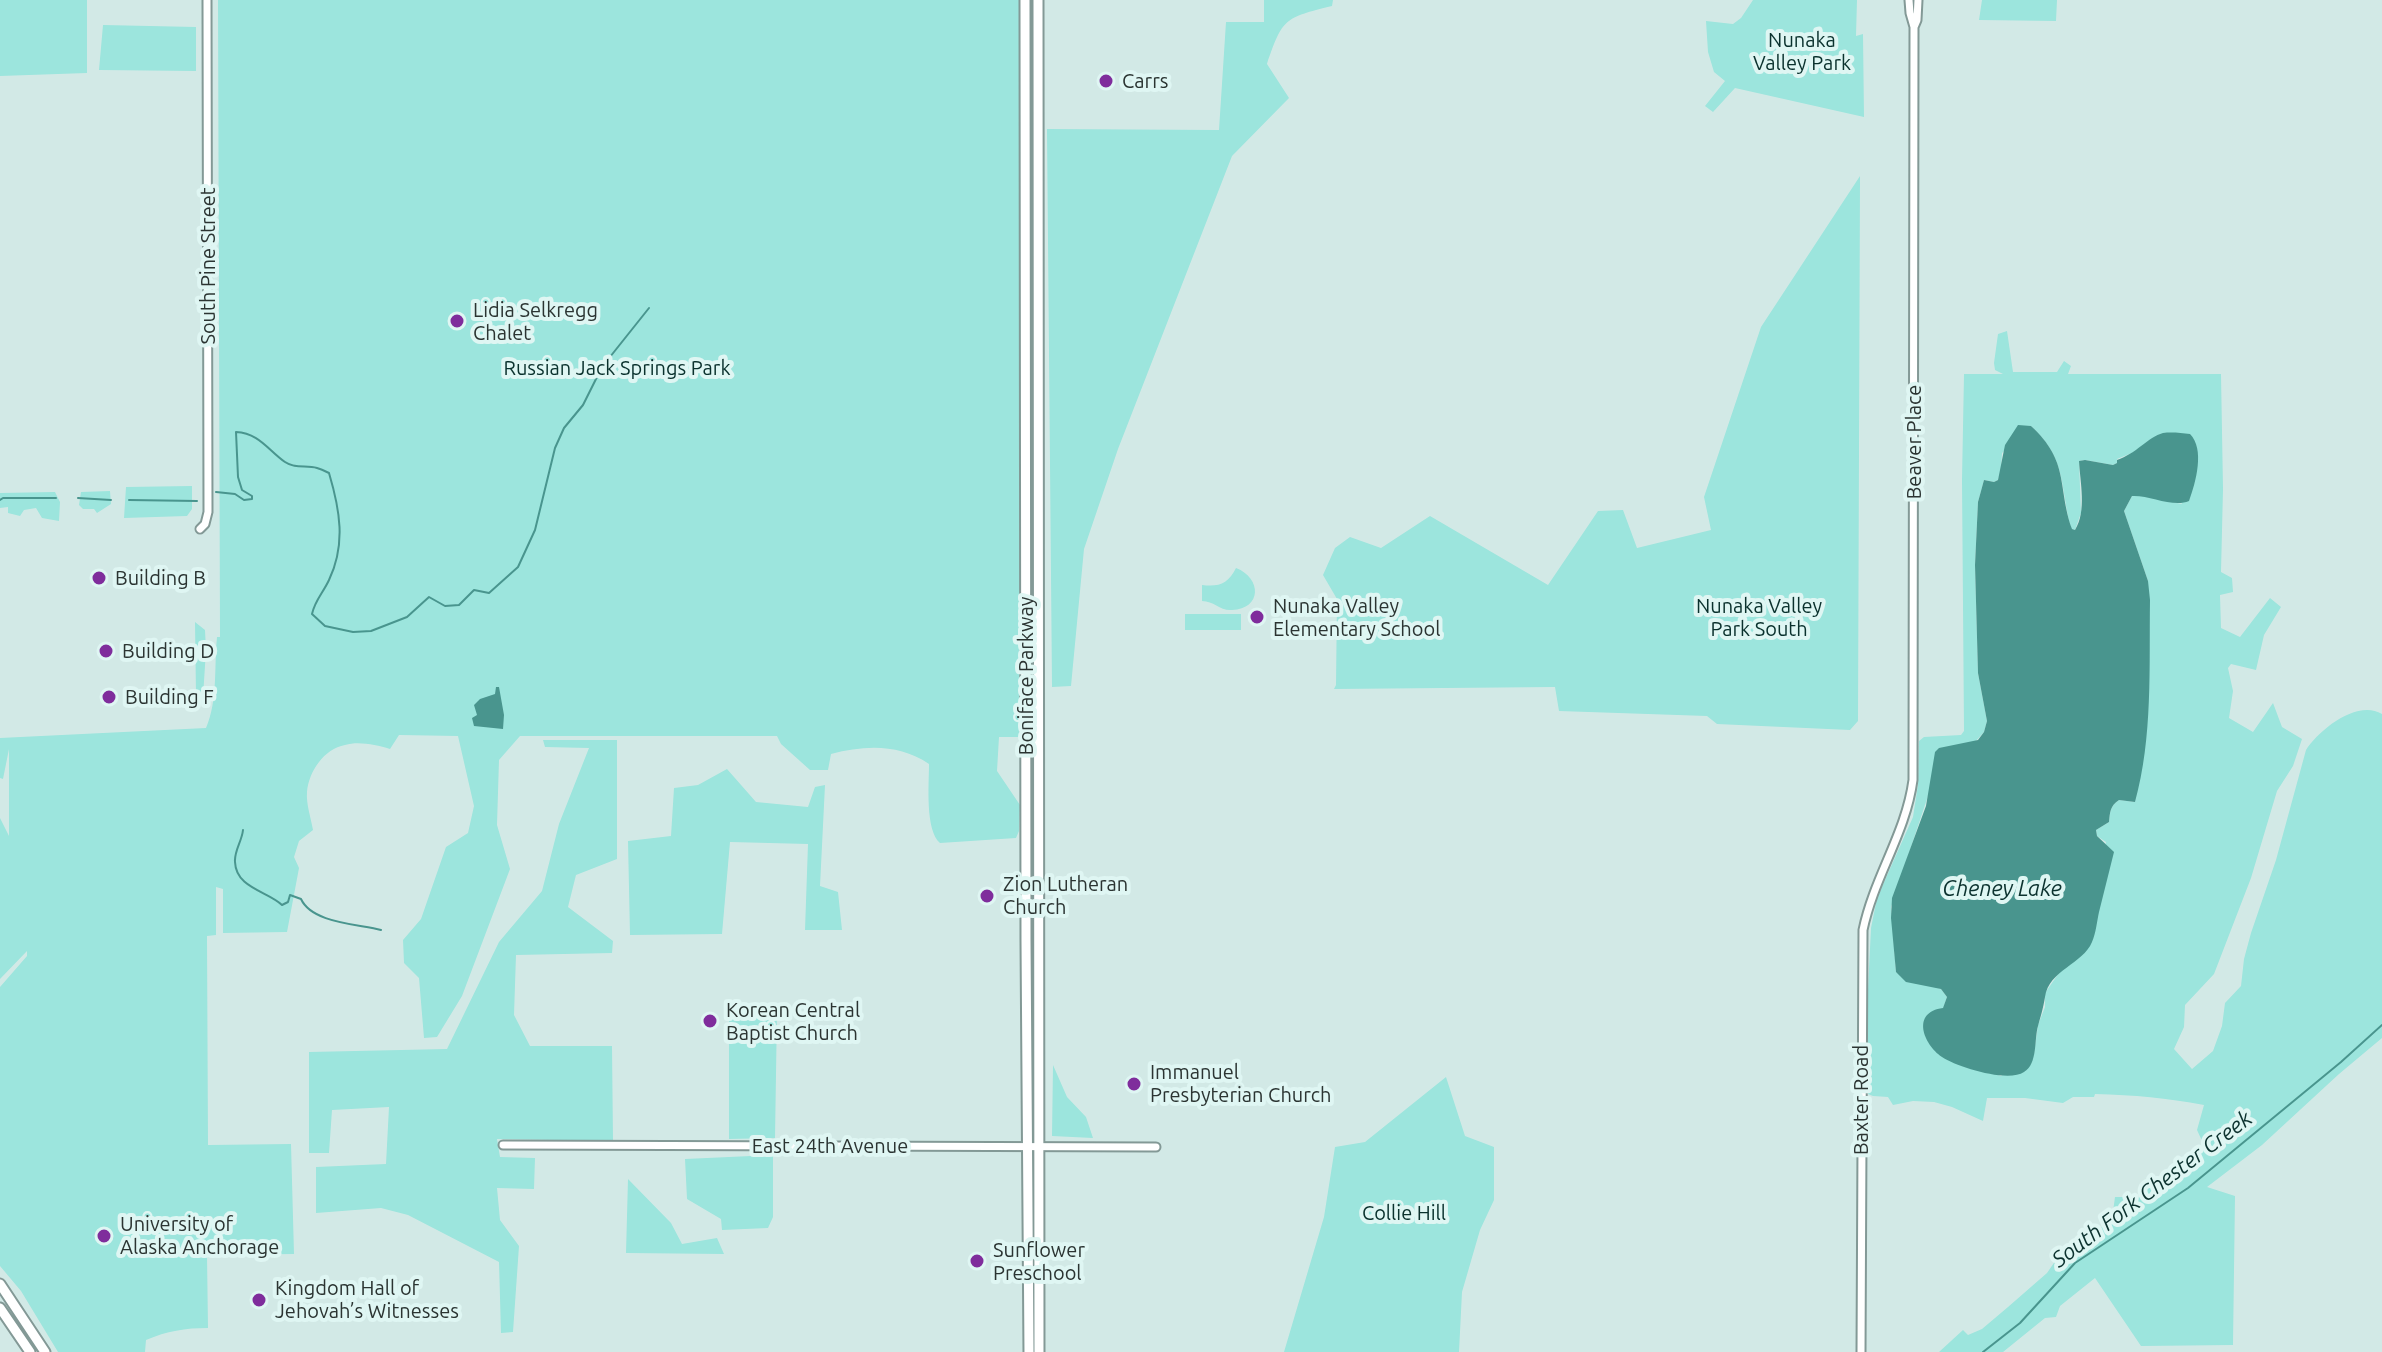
<!DOCTYPE html>
<meta charset="utf-8">
<style>
body{margin:0}
canvas{display:block;background:#d2e9e6}
</style>
<canvas width="2382" height="1352"></canvas>
<script>
const ctx = document.querySelector('canvas').getContext('2d');
ctx.lineJoin = 'round';
function fill(path, color) { ctx.fillStyle = color; ctx.fill(path, 'evenodd'); }
function stroke(path, color, width, dash) { ctx.strokeStyle = color; ctx.lineWidth = width; ctx.lineCap = dash ? 'butt' : 'round'; ctx.setLineDash(dash || []); ctx.stroke(path); }
function write(font, color, halo, rows, align = 'center') {
  ctx.font = font + ' Ubuntu,sans-serif'; ctx.lineWidth = 8; ctx.setLineDash([]); ctx.textBaseline = 'middle'; ctx.strokeStyle = halo; ctx.fillStyle = color; for (const [text, x, y, turn = 0] of rows) {
    ctx.save(); ctx.translate(x, y); ctx.rotate((+turn || 0) * Math.PI / 180); ctx.textAlign = isNaN(turn) ? turn : align; if (halo) ctx.strokeText(text, 0, 0); ctx.fillText(text, 0, 0); ctx.restore();
  }
}
fill(new Path2D(`
 M 0,0 L 87,0 L 87,73 L 0,76 Z
 M 218,0 L 1022,0 L 1022,737 L 999,737 L 997,771 L 1020,805 L 1019,831 L 1016,838 L 940,843 C 925,830 929,784 929,764 C 899,744 866,745 831,754 L 828,770 L 810,770 L 781,744 L 777,736 L 520,736 L 499,760 L 497,825 L 510,869 L 462,996 L 437,1037 L 424,1038 L 419,978 L 404,963 L 403,940 L 421,919 L 446,847 L 468,833 L 474,806 L 458,736 L 399,735 L 390,749 C 376,745 359,741 345,745 C 324,749 309,771 307,792 C 306,804 311,818 313,830 L 299,841 L 294,857 L 299,868 L 287,932 L 223,933 L 223,889 L 216,887 L 216,935 L 207,936 L 208,1145 L 291,1144 L 294,1254 L 207,1255 L 208,1328 C 185,1328 167,1331 146,1340 L 145,1352 L 58,1352 L 21,1291 L 0,1266 L 0,987 L 27,956 L 27,951 L 0,979 L 0,818 L 9,836 L 9,749 L 3,779 L 0,778 L 0,738 L 206,728 C 218,700 214,667 217,637 L 220,637 Z
 M 1264,0 L 1333,0 L 1332,6 C 1284,18 1283,18 1267,64 L 1289,98 L 1232,156 L 1118,449 L 1084,549 L 1071,686 L 1052,687 L 1047,129 L 1219,130 L 1226,22 L 1264,22 Z
 M 1753,0 L 1857,0 L 1856,36 L 1863,34 L 1864,117 L 1735,88 L 1713,112 L 1705,106 L 1725,81 L 1714,72 L 1708,52 L 1706,21 L 1733,24 L 1741,18 Z
 M 1982,0 L 2057,0 L 2056,21 L 1979,20 Z
 M 103,25 L 196,27 L 196,71 L 99,70 Z
 M 1860,176 L 1858,721 L 1850,730 L 1717,724 L 1707,716 L 1559,711 L 1555,687 L 1334,689 L 1336,685 L 1337,599 L 1323,575 L 1335,548 L 1350,537 L 1381,548 L 1430,516 L 1548,585 L 1598,511 L 1623,510 L 1637,548 L 1711,530 L 1704,497 L 1761,327 Z
 M 2007,331 L 2013,372 L 2057,372 L 2064,361 L 2071,366 L 2068,374 L 2221,374 L 2223,489 L 2221,572 L 2232,578 L 2233,592 L 2220,595 L 2221,628 L 2240,637 L 2270,598 L 2281,607 L 2264,635 L 2256,670 L 2231,664 L 2228,668 L 2233,691 L 2229,718 L 2253,732 L 2273,703 L 2282,727 L 2302,739 L 2293,766 L 2277,791 L 2251,878 L 2214,974 L 2185,1005 L 2184,1027 L 2174,1049 L 2192,1069 L 2213,1051 L 2222,1026 L 2225,1003 L 2241,986 L 2244,959 L 2251,933 L 2276,860 L 2306,750 C 2319,730 2357,699 2382,714 L 2382,1038 L 2339,1074 L 2262,1145 L 2207,1187 L 2235,1196 L 2233,1345 L 2141,1346 L 2095,1278 L 2060,1306 L 2056,1317 L 2045,1318 L 2003,1352 L 1939,1352 L 1963,1330 L 1968,1335 L 1982,1329 L 2008,1307 L 2047,1273 L 2058,1257 L 2078,1246 L 2112,1219 L 2115,1197 L 2142,1197 L 2147,1193 L 2147,1189 L 2151,1183 C 2165,1180 2173,1175 2177,1160 L 2201,1148 L 2203,1143 L 2197,1130 L 2204,1105 C 2166,1098 2135,1095 2095,1094 L 2094,1097 L 2073,1097 L 2063,1103 L 2025,1098 L 1987,1098 L 1983,1121 L 1952,1107 L 1934,1102 L 1913,1101 L 1893,1105 L 1888,1097 L 1873,1096 L 1868,1094 L 1865,1052 L 1871,928 L 1877,898 L 1913,817 L 1918,785 L 1919,741 L 1924,737 L 1961,735 L 1964,731 L 1962,480 L 1964,374 L 2003,374 L 1995,370 L 1994,363 L 1998,334 ZM 2031,426 C 2067,459 2060,487 2071,529 L 2075,530 L 2081,513 L 2079,461 L 2085,460 L 2113,465 L 2117,463 L 2117,459 L 2137,451 L 2145,444 L 2182,504 L 2143,496 L 2132,496 L 2124,511 L 2148,581 L 2135,802 L 2119,800 C 2110,806 2110,812 2109,822 L 2096,830 L 2097,836 L 2106,842 L 2077,958 L 2061,970 L 2045,993 L 2045,1007 L 2038,1025 L 2034,1053 L 2001,1076 L 1941,1056 L 1943,1009 L 1947,997 L 1941,989 L 1896,972 L 1891,907 L 1929,793 L 1984,732 L 1987,721 L 1978,673 L 1975,565 L 1978,502 L 1984,480 L 1994,482 L 1998,480 L 2001,470 L 2002,453 Z
 M 192,486 L 192,509 L 187,516 L 124,518 L 126,487 Z
 M 110,491 L 111,504 L 97,513 L 94,509 L 83,509 L 79,505 L 81,492 Z
 M 55,492 L 60,502 L 59,521 L 42,518 L 36,508 L 24,510 L 20,516 L 8,513 L 8,507 L 0,508 L 0,493 Z
 M 1236,568 C 1262,578 1262,609 1232,610 C 1220,611 1214,601 1202,601 L 1202,585 C 1219,587 1228,584 1236,568 Z
 M 1185,614 L 1241,614 L 1241,630 L 1185,630 Z
 M 195,622 L 205,630 L 206,650 L 203,697 L 199,702 L 196,695 Z
 M 543,740 L 617,740 L 617,859 L 576,875 L 568,907 L 613,941 L 612,953 L 516,955 L 514,1015 L 530,1046 L 612,1046 L 613,1141 L 497,1139 L 500,1157 L 535,1158 L 534,1189 L 497,1188 L 500,1220 L 519,1246 L 513,1332 L 501,1333 L 499,1262 L 408,1215 L 381,1208 L 316,1213 L 316,1167 L 386,1164 L 389,1107 L 332,1110 L 329,1153 L 309,1153 L 309,1052 L 447,1049 L 499,942 L 542,891 L 559,824 L 589,748 L 545,747 Z
 M 727,769 L 756,802 L 808,807 L 815,787 L 825,785 L 820,886 L 838,892 L 842,930 L 805,930 L 808,844 L 730,842 L 722,934 L 630,935 L 628,841 L 671,836 L 674,788 L 698,785 Z
 M 777,1011 L 775,1138 L 729,1139 L 729,1012 Z
 M 1053,1065 L 1067,1097 L 1086,1117 L 1093,1138 L 1052,1136 Z
 M 1446,1077 L 1465,1136 L 1494,1147 L 1494,1200 L 1480,1230 L 1462,1292 L 1459,1352 L 1284,1352 L 1324,1217 L 1335,1147 L 1365,1142 Z
 M 773,1155 L 773,1217 L 768,1228 L 722,1230 L 721,1219 L 687,1199 L 685,1159 Z
 M 628,1179 L 671,1223 L 682,1244 L 717,1238 L 724,1254 L 626,1253 Z`), '#9ce5dd');
fill(new Path2D(`
 M 2018,425 L 2031,426 C 2070,462 2057,486 2072,529 L 2075,530 C 2087,511 2080,482 2079,461 L 2085,460 L 2113,465 L 2117,463 L 2117,460 C 2136,454 2148,437 2163,433 C 2172,432 2181,433 2190,434 C 2205,449 2196,482 2189,501 C 2173,508 2150,495 2132,496 L 2124,511 L 2148,581 L 2150,600 C 2149,667 2153,737 2135,802 L 2119,800 C 2110,806 2110,812 2109,822 L 2096,830 L 2097,836 L 2114,852 C 2109,872 2104,892 2099,912 C 2097,921 2096,933 2092,942 C 2083,964 2049,970 2045,997 C 2043,1009 2041,1015 2038,1026 C 2034,1039 2038,1064 2024,1072 C 2008,1083 1957,1067 1942,1057 C 1923,1044 1911,1012 1943,1008 L 1947,997 L 1941,989 L 1906,982 L 1896,972 L 1891,918 L 1892,898 L 1926,806 L 1935,752 L 1939,748 L 1978,740 L 1984,732 L 1987,721 L 1978,673 L 1975,565 L 1978,502 L 1984,480 L 1994,482 L 1998,480 L 2005,445 Z
 M 496,687 L 499,687 L 504,715 L 503,729 L 474,726 L 472,718 L 477,715 L 474,705 L 480,699 L 495,694 Z`), '#49958e');
stroke(new Path2D(`
 M 216,492 L 235,494 L 244,500 L 252,499 L 252,496 L 242,490 L 238,477 L 236,432 C 259,433 268,450 285,462 C 295,469 306,465 317,468 C 321,469 325,471 329,473 C 340,510 346,544 329,580 C 323,593 315,600 312,614 L 325,626 L 353,632 L 371,631 L 407,617 L 429,597 L 445,606 L 459,605 L 474,590 L 489,593 L 518,567 L 535,530 L 555,448 L 564,428 L 583,405 L 602,367 L 649,308
 M 78,498 L 111,500
 M 0,500 L 3,498 L 56,498
 M 129,500 L 197,501
 M 243,830 C 242,841 234,851 235,862 C 236,888 267,891 282,905 L 288,902 L 290,895 L 301,899 C 312,923 357,924 381,930
 M 1983,1352 L 2020,1323 L 2075,1263 L 2188,1188 L 2341,1062 L 2382,1025`), '#49958e', 2);
const minor = new Path2D(`
 M 1909,0 L 1910,13 L 1914,27
 M 200,529 L 205,524 L 208,512 L 207,0
 M 503,1145 L 1156,1147
 M 1861,1352 L 1863,930 C 1874,877 1906,833 1913,780 L 1914,27 L 1917,20 L 1918,0`);
const major = new Path2D(`
 M 1025,0 L 1026,941 L 1029,1352
 M 1038,0 L 1039,1352
 M 0,1284 L 45,1352
 M 0,1308 L 30,1352`);
stroke(minor, '#839996', 11);
stroke(major, '#839996', 13);
stroke(minor, '#fff', 7);
stroke(major, '#fff', 9);
for (const [x, y, r, color] of [
 [1106,81,8,"#7f2d9c"],
 [457,321,8,"#7f2d9c"],
 [99,578,8,"#7f2d9c"],
 [1257,617,8,"#7f2d9c"],
 [106,651,8,"#7f2d9c"],
 [109,697,8,"#7f2d9c"],
 [987,896,8,"#7f2d9c"],
 [710,1021,8,"#7f2d9c"],
 [1134,1084,8,"#7f2d9c"],
 [104,1236,8,"#7f2d9c"],
 [977,1261,8,"#7f2d9c"],
 [259,1300,8,"#7f2d9c"]
]) { const dot = new Path2D(); dot.arc(x, y, r, 0, 2 * Math.PI); ctx.fillStyle = color; ctx.fill(dot); stroke(dot, '#dff6f3', 3); }
write('20px', '#0a312d', '#dff6f3', [
 ["Nunaka",1802,40],
 ["Valley Park",1802,63],
 ["Russian Jack Springs Park",617,368],
 ["Nunaka Valley",1759,606],
 ["Park South",1759,629],
 ["Collie Hill",1404,1213]
]);
write('20px', '#2b3432', '#dff6f3', [
 ["Carrs",1122,81],
 ["Lidia Selkregg",473,310],
 ["Chalet",473,333],
 ["Building B",115,578],
 ["Nunaka Valley",1273,606],
 ["Elementary School",1273,629],
 ["Building D",122,651],
 ["Building F",125,697],
 ["Zion Lutheran",1003,884],
 ["Church",1003,907],
 ["Korean Central",726,1010],
 ["Baptist Church",726,1033],
 ["Immanuel",1150,1072],
 ["Presbyterian Church",1150,1095],
 ["University of",120,1224],
 ["Alaska Anchorage",120,1247],
 ["Sunflower",993,1250],
 ["Preschool",993,1273],
 ["Kingdom Hall of",275,1288],
 ["Jehovah’s Witnesses",275,1311]
], 'left');
write('20px', '#2b3432', '#dff6f3', [
 ["South Pine Street",208,266,-90],
 ["Beaver Place",1914,442,-90],
 ["Boniface Parkway",1026,676,-90],
 ["Baxter Road",1861,1100,-90],
 ["East 24th Avenue",830,1146]
]);
write('italic 22px', '#0c322f', '#dff6f3', [
 ["Cheney Lake",2002,889],
 ["South Fork Chester Creek",2152,1189,-37]
]);
</script>
